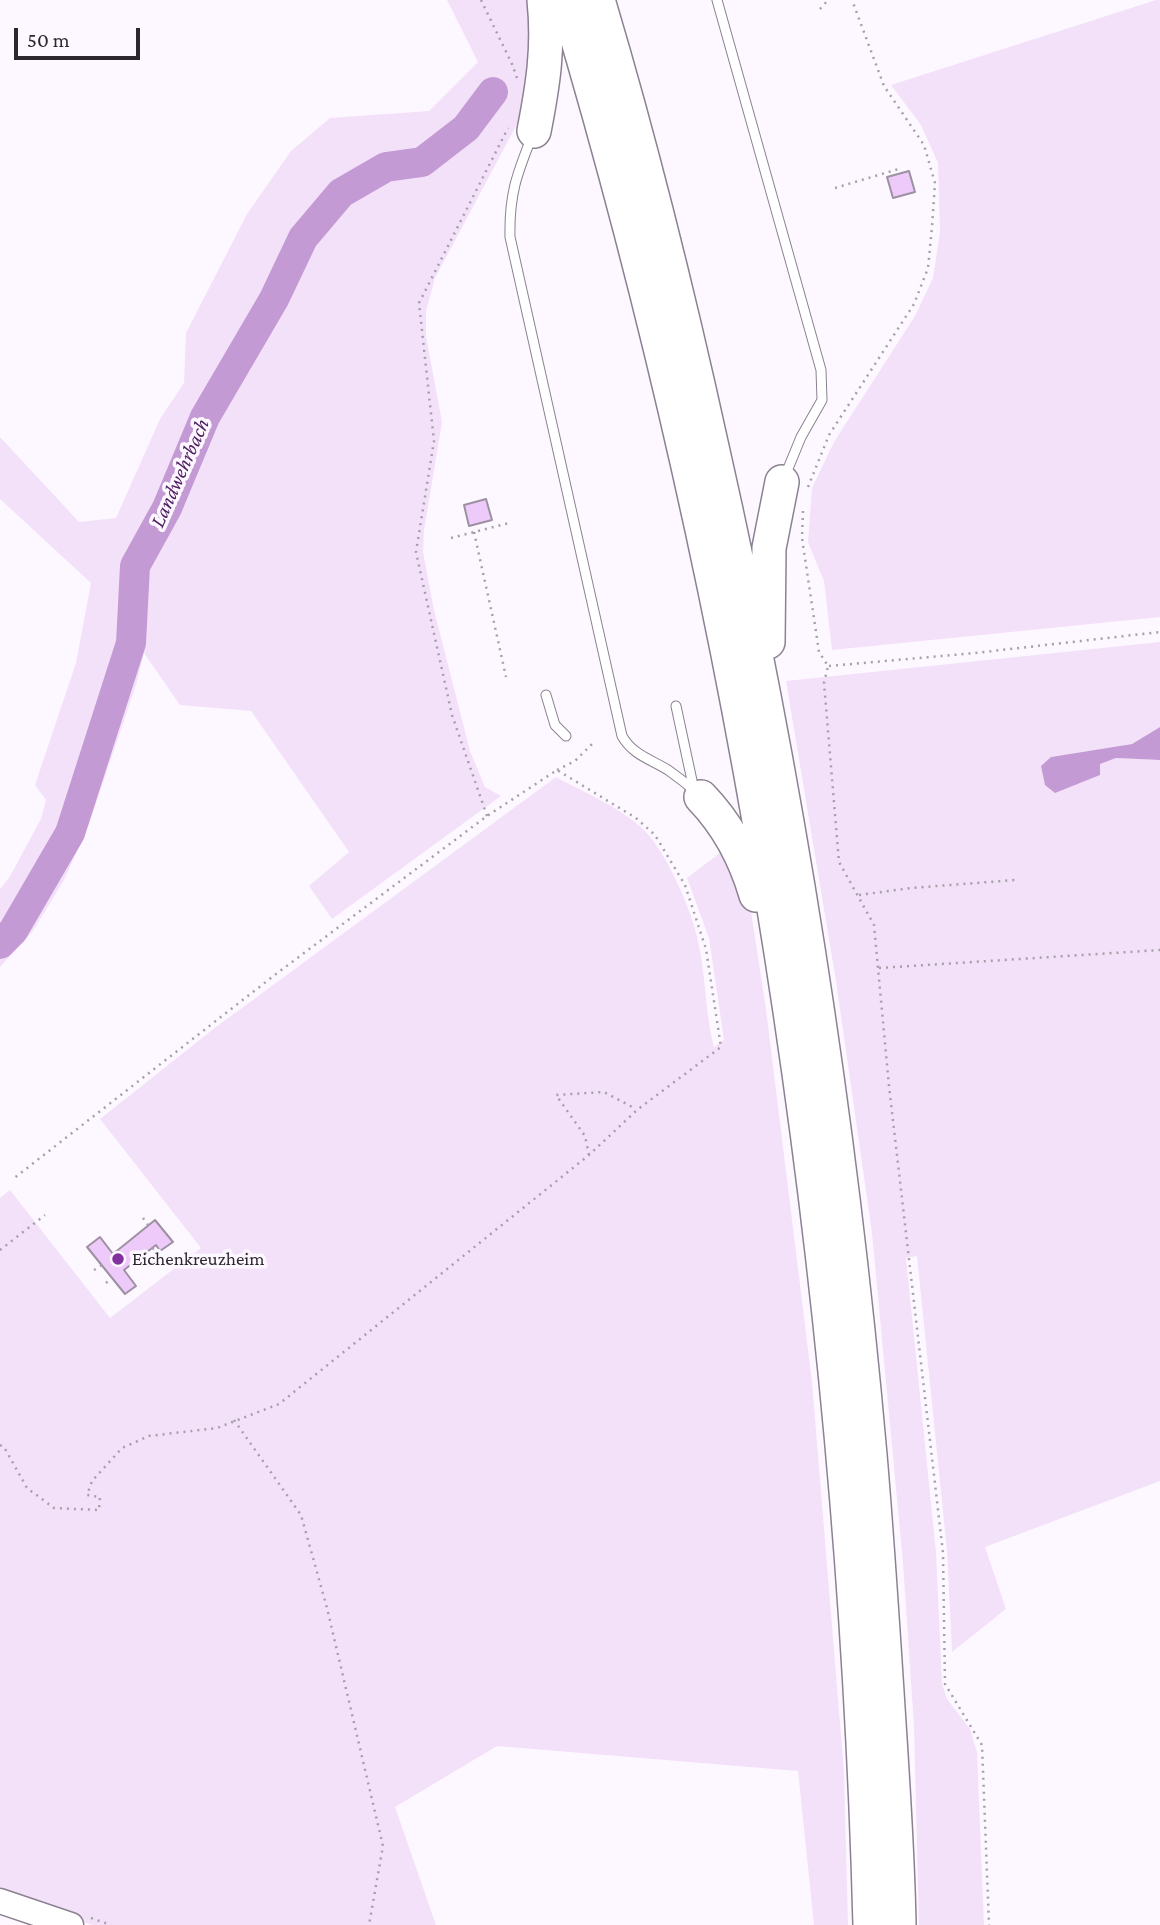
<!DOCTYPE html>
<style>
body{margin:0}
#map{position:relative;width:1160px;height:1925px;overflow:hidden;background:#fdf8ff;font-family:"Crimson Pro",serif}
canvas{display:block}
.scale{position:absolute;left:14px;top:28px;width:126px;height:32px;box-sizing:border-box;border:4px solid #2b272d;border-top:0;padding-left:9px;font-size:21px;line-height:24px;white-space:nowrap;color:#2b272d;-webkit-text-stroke:5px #fdf8ff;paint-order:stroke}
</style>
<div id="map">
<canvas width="1160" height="1925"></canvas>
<div class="scale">50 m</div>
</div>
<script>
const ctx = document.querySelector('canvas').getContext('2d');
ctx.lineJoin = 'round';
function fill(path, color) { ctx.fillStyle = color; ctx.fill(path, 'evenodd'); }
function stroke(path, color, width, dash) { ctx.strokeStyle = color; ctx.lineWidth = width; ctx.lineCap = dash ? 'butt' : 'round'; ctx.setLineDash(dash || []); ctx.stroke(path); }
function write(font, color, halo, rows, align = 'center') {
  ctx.font = font + ' "Crimson Pro",serif'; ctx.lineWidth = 7; ctx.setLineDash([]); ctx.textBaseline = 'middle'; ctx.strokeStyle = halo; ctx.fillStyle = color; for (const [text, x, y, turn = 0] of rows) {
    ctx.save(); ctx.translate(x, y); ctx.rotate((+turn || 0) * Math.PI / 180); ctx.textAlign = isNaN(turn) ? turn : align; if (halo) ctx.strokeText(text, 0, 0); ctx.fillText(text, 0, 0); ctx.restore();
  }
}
fill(new Path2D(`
 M 447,0 L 536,0 L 524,111 L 435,278 L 426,311 L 426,336 L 442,422 L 424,531 L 423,552 L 434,610 L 470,751 L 485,787 L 501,796 L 332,919 L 309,886 L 349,852 L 251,711 L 180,705 L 144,653 L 136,685 L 89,824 L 64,880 L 33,931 L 0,967 L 0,889 L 9,878 L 41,819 L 46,800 L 35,785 L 76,663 L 91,583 L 0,499 L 0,437 L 79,522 L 116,518 L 160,419 L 184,383 L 186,333 L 247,214 L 291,151 L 330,118 L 429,111 L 478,62 Z
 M 1156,0 L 1160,0 L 1160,617 L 832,650 L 824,581 L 808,542 L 812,488 L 834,442 L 915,316 L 933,278 L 940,232 L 938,163 L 921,125 L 891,85 Z
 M 1160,642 L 1160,727 L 1132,744 L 1051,757 L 1099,764 L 1116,758 L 1160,760 L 1160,1481 L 985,1547 L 1006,1609 L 952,1652 L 947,1551 L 917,1256 L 906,1258 L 936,1552 L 942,1684 L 947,1699 L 970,1729 L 977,1752 L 984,1925 L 919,1925 L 914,1727 L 903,1563 L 872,1233 L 836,981 L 786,681 Z
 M 556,777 C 585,793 620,807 644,830 C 666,852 692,910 698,941 C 706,976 705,1014 714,1047 L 724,1040 L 709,938 L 687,878 L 729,846 L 748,892 L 766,1009 L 812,1382 L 844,1772 L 848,1925 L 814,1925 L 798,1771 L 497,1746 L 395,1807 L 436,1925 L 93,1925 L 0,1894 L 0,1198 L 10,1190 L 110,1318 L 201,1248 L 100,1119 L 216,1027 Z`), '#f3e1fa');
fill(new Path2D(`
 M 1160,727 L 1160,760 L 1116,758 L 1100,764 L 1100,775 L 1055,793 L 1045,785 L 1041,766 L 1051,757 L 1132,744 Z`), '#c49ad4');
stroke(new Path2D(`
 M 0,944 L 13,931 L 70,833 L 131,643 L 135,566 L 167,508 L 205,417 L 274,299 L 303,238 L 341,193 L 386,167 L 422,162 L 466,128 L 493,92`), '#c49ad4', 30);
const building = new Path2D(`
 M 909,171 L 915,192 L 893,198 L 887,177 Z
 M 486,499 L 492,520 L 469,526 L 464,505 Z
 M 155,1220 L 173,1242 L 160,1251 L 156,1245 L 124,1270 L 136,1286 L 125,1294 L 87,1247 L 100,1237 L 113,1254 Z`);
fill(building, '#edcafa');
stroke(building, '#9d91a1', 2);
const service = new Path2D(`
 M 717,0 L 821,370 L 822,400 L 801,437 L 785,476
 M 532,136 C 517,174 509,194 510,237 L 622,736 C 633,755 650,759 668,770 C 678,777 687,784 696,792
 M 546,695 L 555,725 L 566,736
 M 676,706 L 694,790`);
const secondary = new Path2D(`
 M 0,1901 L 71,1925`);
const motorway = new Path2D(`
 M 566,0 C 751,620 853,1278 870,1925
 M 598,0 C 642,147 679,297 712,447 C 787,779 840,1115 870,1455 C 878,1549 884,1644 890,1739 C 894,1801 898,1863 899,1925
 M 534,131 C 543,85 549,47 544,0
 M 768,642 L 769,548 L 782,482
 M 701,797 C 728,825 745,857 756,895`);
stroke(service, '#8c8191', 11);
stroke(secondary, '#8c8191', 27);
stroke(motorway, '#8c8191', 36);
stroke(new Path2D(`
 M 481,0 L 512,64 L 517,78
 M 820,9 L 828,0
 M 835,188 L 902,168
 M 808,487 L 829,435 L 914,304 L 928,268 L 932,227 L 935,183 L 924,145 L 884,86 L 852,0
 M 803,511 L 802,538 L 819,652 L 828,666 L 824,683 L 839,862 L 874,925 L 889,1086 L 943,1553 L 945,1684 L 982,1745 L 989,1925
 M 474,532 L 506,677
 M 451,538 L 509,523
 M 829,666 L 975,653 L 1160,632
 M 557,770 L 575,761 L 594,742
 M 487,816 L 452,715 L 416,552 L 434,441 L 419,303 L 508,128
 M 859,895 L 911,888 L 1015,880
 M 879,968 L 1160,950
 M 589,1155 L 585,1136 L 556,1095 L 604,1092 L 636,1109
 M 143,1218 L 148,1225
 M 0,1250 L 45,1215
 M 147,1254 L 156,1246
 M 94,1270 L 102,1265
 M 106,1283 L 112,1277
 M 234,1420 L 301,1515 L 327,1608 L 383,1846 L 369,1925
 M 0,1445 L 4,1447 L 27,1488 L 54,1508 L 99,1510 L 100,1497 L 87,1495 L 92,1481 L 122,1448 L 149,1436 L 217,1428 L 279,1404 L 589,1155 L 637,1110 L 721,1047 L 706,949 L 685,885 L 655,835 L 636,818 L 557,770 L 487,816 L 276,974 L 13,1179
 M 91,1918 L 111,1925`), '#a5a0a7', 2.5, [2, 5]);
stroke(service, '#fff', 9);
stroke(secondary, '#fff', 24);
stroke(motorway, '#fff', 33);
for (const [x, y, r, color] of [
 [118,1259,7,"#8431a0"]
]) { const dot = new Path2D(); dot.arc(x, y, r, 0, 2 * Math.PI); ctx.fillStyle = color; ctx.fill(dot); stroke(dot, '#fdf8ff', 2.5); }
write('19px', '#2b272d', '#fdf8ff', [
 ["Eichenkreuzheim",132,1259]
], 'left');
write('italic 21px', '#4f1b60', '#fdf8ff', [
 ["Landwehrbach",180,473,-66]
]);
</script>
